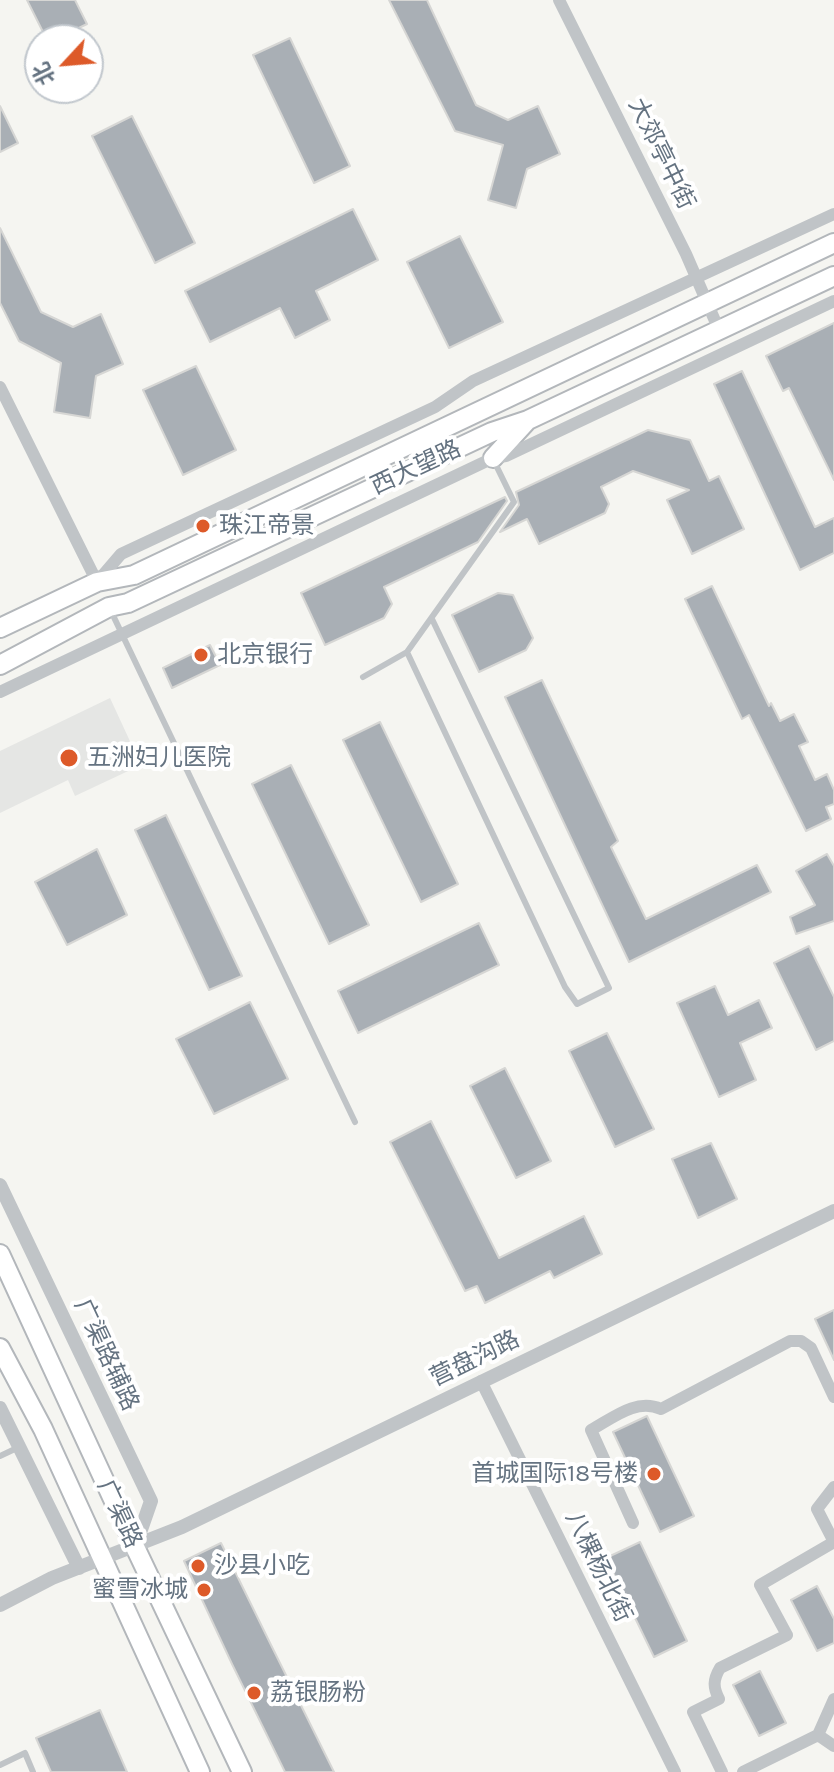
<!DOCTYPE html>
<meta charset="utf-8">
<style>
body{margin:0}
#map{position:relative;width:834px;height:1772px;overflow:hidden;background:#f5f5f1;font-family:Karla,"Noto Sans SC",sans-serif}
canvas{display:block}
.north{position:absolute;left:24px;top:24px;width:80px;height:80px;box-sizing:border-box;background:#fff;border:2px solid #c1c7cd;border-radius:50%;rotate:244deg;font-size:22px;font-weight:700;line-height:32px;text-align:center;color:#657381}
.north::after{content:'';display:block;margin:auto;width:28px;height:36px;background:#dd5a29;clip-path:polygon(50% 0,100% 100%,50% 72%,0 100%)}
</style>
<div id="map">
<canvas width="834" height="1772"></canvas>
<div class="north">北</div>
</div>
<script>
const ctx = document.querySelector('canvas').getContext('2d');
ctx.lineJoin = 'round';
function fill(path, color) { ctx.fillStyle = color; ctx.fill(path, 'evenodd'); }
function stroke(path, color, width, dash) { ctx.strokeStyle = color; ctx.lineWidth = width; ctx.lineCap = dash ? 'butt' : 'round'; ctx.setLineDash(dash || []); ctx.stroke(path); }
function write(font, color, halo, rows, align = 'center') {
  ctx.font = font + ' Karla,"Noto Sans SC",sans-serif'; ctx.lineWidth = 8; ctx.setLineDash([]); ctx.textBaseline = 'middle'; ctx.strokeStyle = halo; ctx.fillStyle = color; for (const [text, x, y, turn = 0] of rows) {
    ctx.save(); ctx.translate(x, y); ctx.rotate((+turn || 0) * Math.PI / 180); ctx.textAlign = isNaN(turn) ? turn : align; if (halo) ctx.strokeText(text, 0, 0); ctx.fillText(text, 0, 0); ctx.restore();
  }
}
fill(new Path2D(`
 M 110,698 L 141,765 L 75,796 L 68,780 L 0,813 L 0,751 Z`), '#e5e6e4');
const building = new Path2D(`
 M 27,0 L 75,0 L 87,24 L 54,40 L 47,40 Z
 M 389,0 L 427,0 L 476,105 L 508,120 L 538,106 L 560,154 L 527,169 L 516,208 L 488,200 L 503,145 L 455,131 Z
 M 290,38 L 350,166 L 314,183 L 253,55 Z
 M 0,106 L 18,143 L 0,152 Z
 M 132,116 L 195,243 L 155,263 L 92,136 Z
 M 353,209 L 378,260 L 316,291 L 330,320 L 295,338 L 280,308 L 210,342 L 185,291 Z
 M 0,228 L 41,312 L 73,327 L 101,314 L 123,364 L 96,376 L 90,418 L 54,412 L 61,363 L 19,341 L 0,303 Z
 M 460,236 L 503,322 L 449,348 L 407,262 Z
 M 834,323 L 834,480 L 789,388 L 783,391 L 766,356 Z
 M 196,366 L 236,450 L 183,475 L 143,390 Z
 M 742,371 L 815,527 L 834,518 L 834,553 L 800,570 L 714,384 Z
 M 648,430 L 690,440 L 709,481 L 719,476 L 744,529 L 692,554 L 667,500 L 689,490 L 633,471 L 601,487 L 609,504 L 605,513 L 539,544 L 527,519 L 500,532 L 519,505 L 516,492 Z
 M 505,497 L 507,501 L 478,542 L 384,587 L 392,604 L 384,618 L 325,645 L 301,593 Z
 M 712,586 L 769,706 L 771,703 L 780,721 L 794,714 L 808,742 L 799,746 L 815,780 L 827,774 L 834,790 L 834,804 L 826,807 L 831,819 L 806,831 L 749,715 L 742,719 L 685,599 Z
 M 498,593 L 513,595 L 533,638 L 526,650 L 479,672 L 452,615 Z
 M 210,645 L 220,665 L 172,688 L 163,668 Z
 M 542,680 L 618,841 L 611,847 L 646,919 L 757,865 L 771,892 L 629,962 L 505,697 Z
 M 380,722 L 458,884 L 421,902 L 343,740 Z
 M 291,765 L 369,925 L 329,944 L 252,784 Z
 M 166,815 L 242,976 L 209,990 L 135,830 Z
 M 97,849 L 127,915 L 67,945 L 35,882 Z
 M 827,854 L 834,866 L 834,921 L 796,934 L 790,917 L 815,905 L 796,871 Z
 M 479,923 L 499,965 L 358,1033 L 338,991 Z
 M 809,946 L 834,997 L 834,1041 L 816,1050 L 774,963 Z
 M 715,986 L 728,1015 L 759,1000 L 772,1028 L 740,1043 L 756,1080 L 719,1097 L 677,1003 Z
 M 250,1002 L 288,1079 L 214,1114 L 176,1039 Z
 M 607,1033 L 654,1129 L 615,1147 L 569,1051 Z
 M 505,1068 L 551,1161 L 516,1178 L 470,1086 Z
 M 431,1121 L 499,1258 L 584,1216 L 602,1254 L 554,1278 L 550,1271 L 485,1303 L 477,1286 L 465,1291 L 390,1142 Z
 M 711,1143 L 737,1199 L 698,1218 L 672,1159 Z
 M 834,1310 L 834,1360 L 815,1319 Z
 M 647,1416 L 694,1516 L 660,1532 L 613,1432 Z
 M 640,1542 L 687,1641 L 654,1657 L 606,1558 Z
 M 221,1543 L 271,1645 L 334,1772 L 285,1772 L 232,1664 L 184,1561 Z
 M 817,1586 L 834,1619 L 834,1643 L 817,1651 L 791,1600 Z
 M 760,1671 L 786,1723 L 759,1736 L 733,1685 Z
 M 100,1710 L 127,1772 L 51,1772 L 36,1738 Z`);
fill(building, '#a9afb5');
stroke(building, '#d6d6d4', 2);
const primary = new Path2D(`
 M 493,458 L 526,422
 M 0,628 L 97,582 L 134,575 L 834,243
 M 0,665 L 109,607 L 128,603 L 492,432 L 528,420 L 834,276
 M 0,1254 L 135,1547 L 242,1772
 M 0,1348 L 43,1429 L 200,1772`);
stroke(primary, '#b3b7bb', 22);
stroke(new Path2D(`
 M 110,609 L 355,1122
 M 432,619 L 609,988 L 577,1004 L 565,987 L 407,652 L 514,502 L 493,459
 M 363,677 L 407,652
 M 0,1456 L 17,1448
 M 0,1765 L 25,1753 L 33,1772`), '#c0c4c7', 6);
stroke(new Path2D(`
 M 559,0 L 686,254 L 719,330
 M 0,387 L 97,582 L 121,554 L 435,407 L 473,381 L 834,214
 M 0,692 L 493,458 L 506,456 L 834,301
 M 481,1381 L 675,1772
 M 834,1487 L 817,1509 L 834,1542
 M 633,1523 L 591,1430 C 613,1418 636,1398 661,1409 L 790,1341 L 801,1341 L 811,1348 L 834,1397
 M 818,1735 L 834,1746
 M 722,1772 L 693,1712 L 719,1699 C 713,1687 713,1680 720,1668 L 787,1635 L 760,1585 L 834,1542
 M 743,1772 L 818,1735 L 834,1699`), '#c0c4c7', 12);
stroke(new Path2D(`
 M 0,1185 L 151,1501 L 135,1547
 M 0,1408 L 79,1568
 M 0,1605 L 52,1578 L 182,1527 L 834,1211`), '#c0c4c7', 14);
stroke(primary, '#fff', 18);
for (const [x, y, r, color] of [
 [203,526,8,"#dd5a29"],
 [201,655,8,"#dd5a29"],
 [69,758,10,"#dd5a29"],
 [654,1474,8,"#dd5a29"],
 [198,1566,8,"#dd5a29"],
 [204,1590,8,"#dd5a29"],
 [254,1693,8,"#dd5a29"]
]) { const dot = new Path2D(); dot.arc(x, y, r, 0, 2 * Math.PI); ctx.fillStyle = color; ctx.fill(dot); stroke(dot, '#fff', 3); }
write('24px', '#657381', '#fff', [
 ["大郊亭中街",661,154,64],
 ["西大望路",416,468,-25],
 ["广渠路辅路",106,1355,65],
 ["营盘沟路",475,1359,-26],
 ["广渠路",119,1514,65],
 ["八棵杨北街",598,1567,64]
]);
write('24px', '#657381', '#fff', [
 ["珠江帝景",219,526],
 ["北京银行",217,655],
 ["五洲妇儿医院",87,758],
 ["首城国际18号楼",638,1474,"right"],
 ["沙县小吃",214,1566],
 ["蜜雪冰城",188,1590,"right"],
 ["荔银肠粉",270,1693]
], 'left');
</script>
